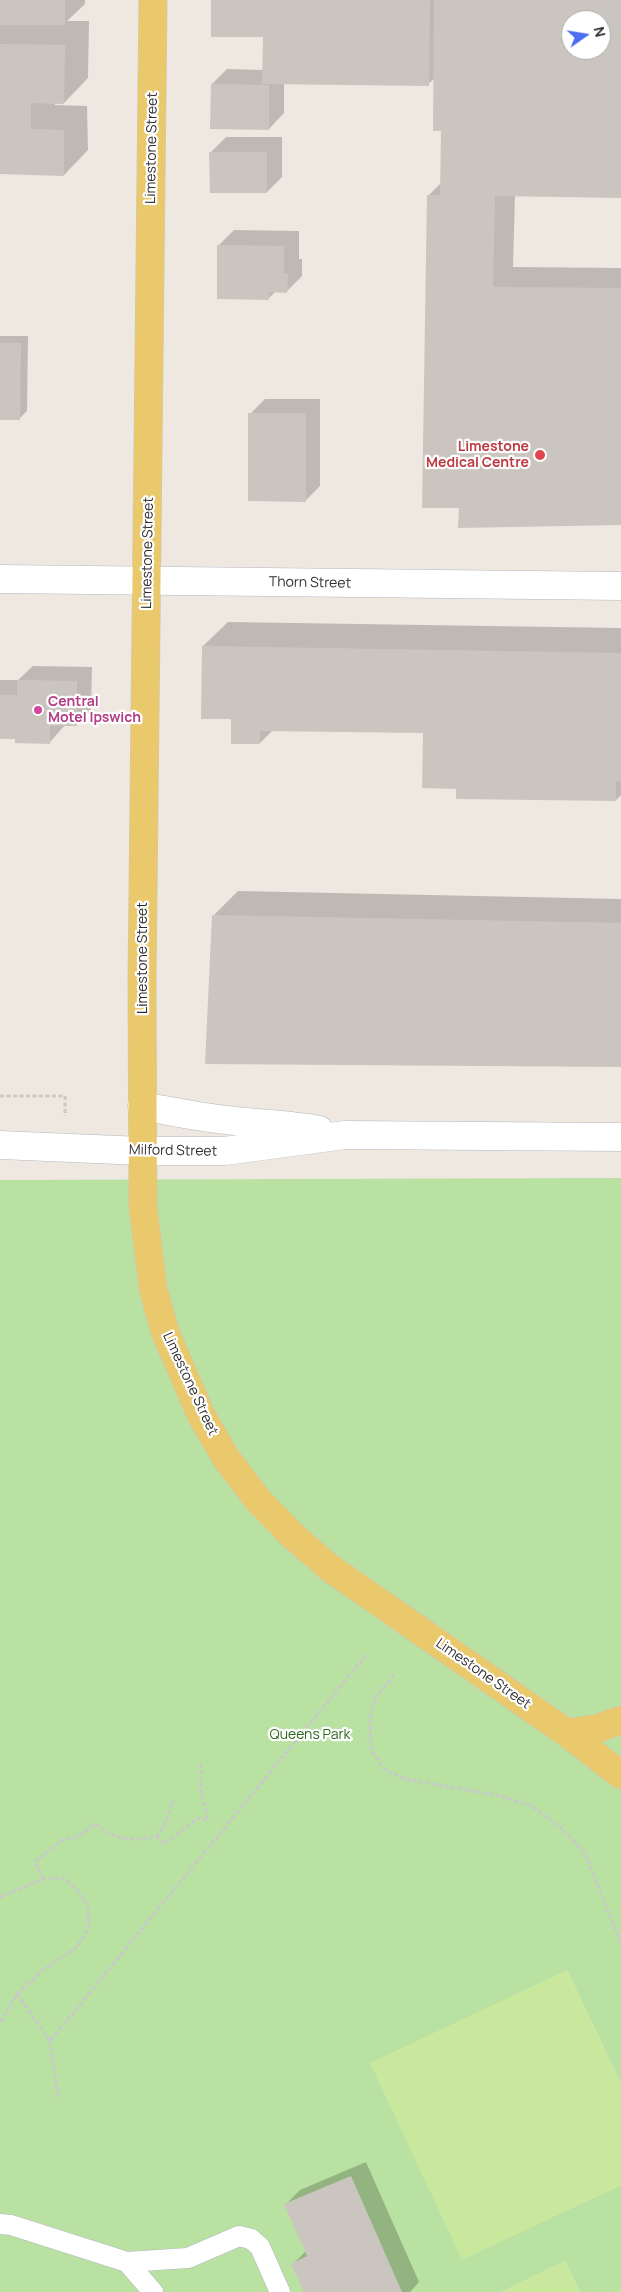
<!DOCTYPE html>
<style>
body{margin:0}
#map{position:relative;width:621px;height:2292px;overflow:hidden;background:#eee8e1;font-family:Manrope,sans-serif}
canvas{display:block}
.north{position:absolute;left:561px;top:10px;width:50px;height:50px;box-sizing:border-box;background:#fff;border:1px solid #ababab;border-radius:50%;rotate:77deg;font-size:14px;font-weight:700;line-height:20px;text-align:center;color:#2e2e2e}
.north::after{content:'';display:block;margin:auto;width:18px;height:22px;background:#4c6ef0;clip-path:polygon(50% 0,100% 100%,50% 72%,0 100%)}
</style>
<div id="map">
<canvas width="621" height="2292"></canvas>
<div class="north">N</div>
</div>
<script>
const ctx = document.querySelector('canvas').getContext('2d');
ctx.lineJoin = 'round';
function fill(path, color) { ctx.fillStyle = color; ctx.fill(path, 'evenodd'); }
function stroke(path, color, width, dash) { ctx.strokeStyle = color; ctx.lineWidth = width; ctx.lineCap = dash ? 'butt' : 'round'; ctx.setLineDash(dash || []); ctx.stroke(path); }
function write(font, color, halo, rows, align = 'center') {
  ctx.font = font + ' Manrope,sans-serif'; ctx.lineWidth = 4.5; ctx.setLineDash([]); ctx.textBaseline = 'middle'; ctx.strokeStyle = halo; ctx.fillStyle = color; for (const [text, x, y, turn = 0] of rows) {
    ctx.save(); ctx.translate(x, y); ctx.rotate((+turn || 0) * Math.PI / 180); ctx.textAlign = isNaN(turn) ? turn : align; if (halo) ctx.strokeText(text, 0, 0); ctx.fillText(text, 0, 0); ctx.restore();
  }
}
fill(new Path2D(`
 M 621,1178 L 621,2084 L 567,1970 L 462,2259 L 621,2185 L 621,2292 L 580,2292 L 565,2261 L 501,2292 L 0,2292 L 0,1180 Z`), '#b8e1a2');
fill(new Path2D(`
 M 567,1970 L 621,2084 L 621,2185 L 462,2260 L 370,2063 Z
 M 565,2261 L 580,2292 L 501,2292 Z`), '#cae79e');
fill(new Path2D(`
 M 0,0 L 85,0 L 85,4 L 67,21 L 89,21 L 88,78 L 64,103 L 55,102 L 55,105 L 87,106 L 88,150 L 64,175 L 0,173 Z
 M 213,0 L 621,0 L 621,196 L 515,195 L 513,267 L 621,268 L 621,524 L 460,507 L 429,195 L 442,182 L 442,129 L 434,79 L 428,84 L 284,83 L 284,113 L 269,129 L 212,84 L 227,69 L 264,70 L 264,36 ZM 571,20 L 601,20 L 601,50 L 571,50 Z
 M 226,137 L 282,137 L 282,177 L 267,192 L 211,152 Z
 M 234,230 L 299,231 L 299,259 L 302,259 L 302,276 L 287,291 L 276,291 L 268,299 L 218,246 Z
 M 0,336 L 28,336 L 27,411 L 19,419 L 0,419 Z
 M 265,399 L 320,399 L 320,486 L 305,501 L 250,414 Z
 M 228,622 L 621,628 L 621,795 L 616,800 L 457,788 L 424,732 L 273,730 L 260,743 L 233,718 L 203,646 Z
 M 33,666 L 92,667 L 91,710 L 76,725 L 65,725 L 50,742 L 0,737 L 0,680 L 18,680 Z
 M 238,891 L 621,899 L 621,1066 L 214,915 Z
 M 366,2162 L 419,2282 L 410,2292 L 305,2292 L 293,2264 L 306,2251 L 285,2205 L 300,2190 Z`), '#0003');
fill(new Path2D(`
 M 0,0 L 65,0 L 65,25 L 0,25 Z
 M 211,0 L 430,0 L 429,86 L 262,84 L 263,37 L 211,37 Z
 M 434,0 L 621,0 L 621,198 L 495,196 L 493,287 L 621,288 L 621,525 L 458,528 L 459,508 L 422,508 L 427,195 L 440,195 L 441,131 L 433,131 ZM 571,20 L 601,20 L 601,50 L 571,50 Z
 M 0,44 L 65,45 L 64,104 L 31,103 L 31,129 L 64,130 L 64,176 L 0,174 Z
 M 211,84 L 269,85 L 269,130 L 210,129 Z
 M 209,152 L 267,152 L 267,193 L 210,193 Z
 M 217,245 L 284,246 L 284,273 L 288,274 L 287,293 L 269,292 L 269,300 L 217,299 Z
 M 0,343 L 21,343 L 20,420 L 0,420 Z
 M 248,413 L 306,413 L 306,502 L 248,501 Z
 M 202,646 L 621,653 L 621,782 L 616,781 L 616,801 L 456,799 L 456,789 L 422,788 L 423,733 L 260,731 L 260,744 L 231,744 L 231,719 L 201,719 Z
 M 17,680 L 77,681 L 77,726 L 50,726 L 50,744 L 15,743 L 15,739 L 0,739 L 0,695 L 17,695 Z
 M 212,915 L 621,923 L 621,1067 L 205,1064 Z
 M 351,2176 L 402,2292 L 304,2292 L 291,2264 L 307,2256 L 284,2204 Z`), '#cac6bf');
const lane = new Path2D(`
 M 0,2224 L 11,2225 L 127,2262 L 188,2258 L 239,2236 L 251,2239 L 260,2247 L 280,2292
 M 127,2262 L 153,2292`);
const street = new Path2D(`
 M 142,1106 C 170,1111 198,1117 226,1120 C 257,1124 288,1124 319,1130
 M 0,1145 L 142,1151 L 225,1151 L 345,1135 L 621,1137`);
const secondary = new Path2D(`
 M 0,579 L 621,586`);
const primary = new Path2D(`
 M 153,0 L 142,981 L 143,1207 L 153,1288 L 165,1332 L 201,1415 L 226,1458 L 258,1500 L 293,1536 L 330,1568 L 567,1733 L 621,1775
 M 567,1733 L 599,1728 L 621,1720`);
stroke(lane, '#b4b7c0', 21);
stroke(street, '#b4b7c0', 29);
stroke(secondary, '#b4b7c0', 29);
stroke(primary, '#c9c9c9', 29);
stroke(new Path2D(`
 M 0,1096 L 65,1096 L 65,1116
 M 394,1675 L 376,1696 L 370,1719 L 371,1750 L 384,1769 L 404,1779 L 496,1795 L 530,1805 L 560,1827 L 585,1853 L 621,1944
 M 157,1836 L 164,1844 L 198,1818 L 208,1820 L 201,1790 L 201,1762
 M 43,1879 L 35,1862 L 62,1840 L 77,1837 L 95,1824 C 117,1841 131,1841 157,1836 L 166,1822 L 173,1800
 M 0,1897 L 43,1879 L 64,1878 L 79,1892 L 88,1907 L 89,1928 L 77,1947 L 43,1970 L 17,1994 L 0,2023
 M 17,1994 L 50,2041 L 366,1655
 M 50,2041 L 58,2097`), '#c9c9c9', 3, [4, 2.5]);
stroke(lane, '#fff', 20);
stroke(street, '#fff', 28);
stroke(secondary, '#fff', 28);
stroke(primary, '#e9c96b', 28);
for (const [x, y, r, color] of [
 [540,455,6,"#e0444e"],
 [38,710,5,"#d1479c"]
]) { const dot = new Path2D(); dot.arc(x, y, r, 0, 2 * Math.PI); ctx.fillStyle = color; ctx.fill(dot); stroke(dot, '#fff', 2); }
write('14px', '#2e2e2e', '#fff', [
 ["Limestone Street",152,148,-89],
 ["Limestone Street",148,553,-89],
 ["Thorn Street",310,583,1],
 ["Limestone Street",143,958,-90],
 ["Milford Street",173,1151,1],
 ["Limestone Street",190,1384,65],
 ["Limestone Street",483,1674,35]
]);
write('bold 14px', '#be3a42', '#fff', [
 ["Limestone",529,447],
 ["Medical Centre",529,463]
], 'right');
write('bold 14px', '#b23c85', '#fff', [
 ["Central",48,702],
 ["Motel Ipswich",48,718]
], 'left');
write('14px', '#306820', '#fff', [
 ["Queens Park",310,1735]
]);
</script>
